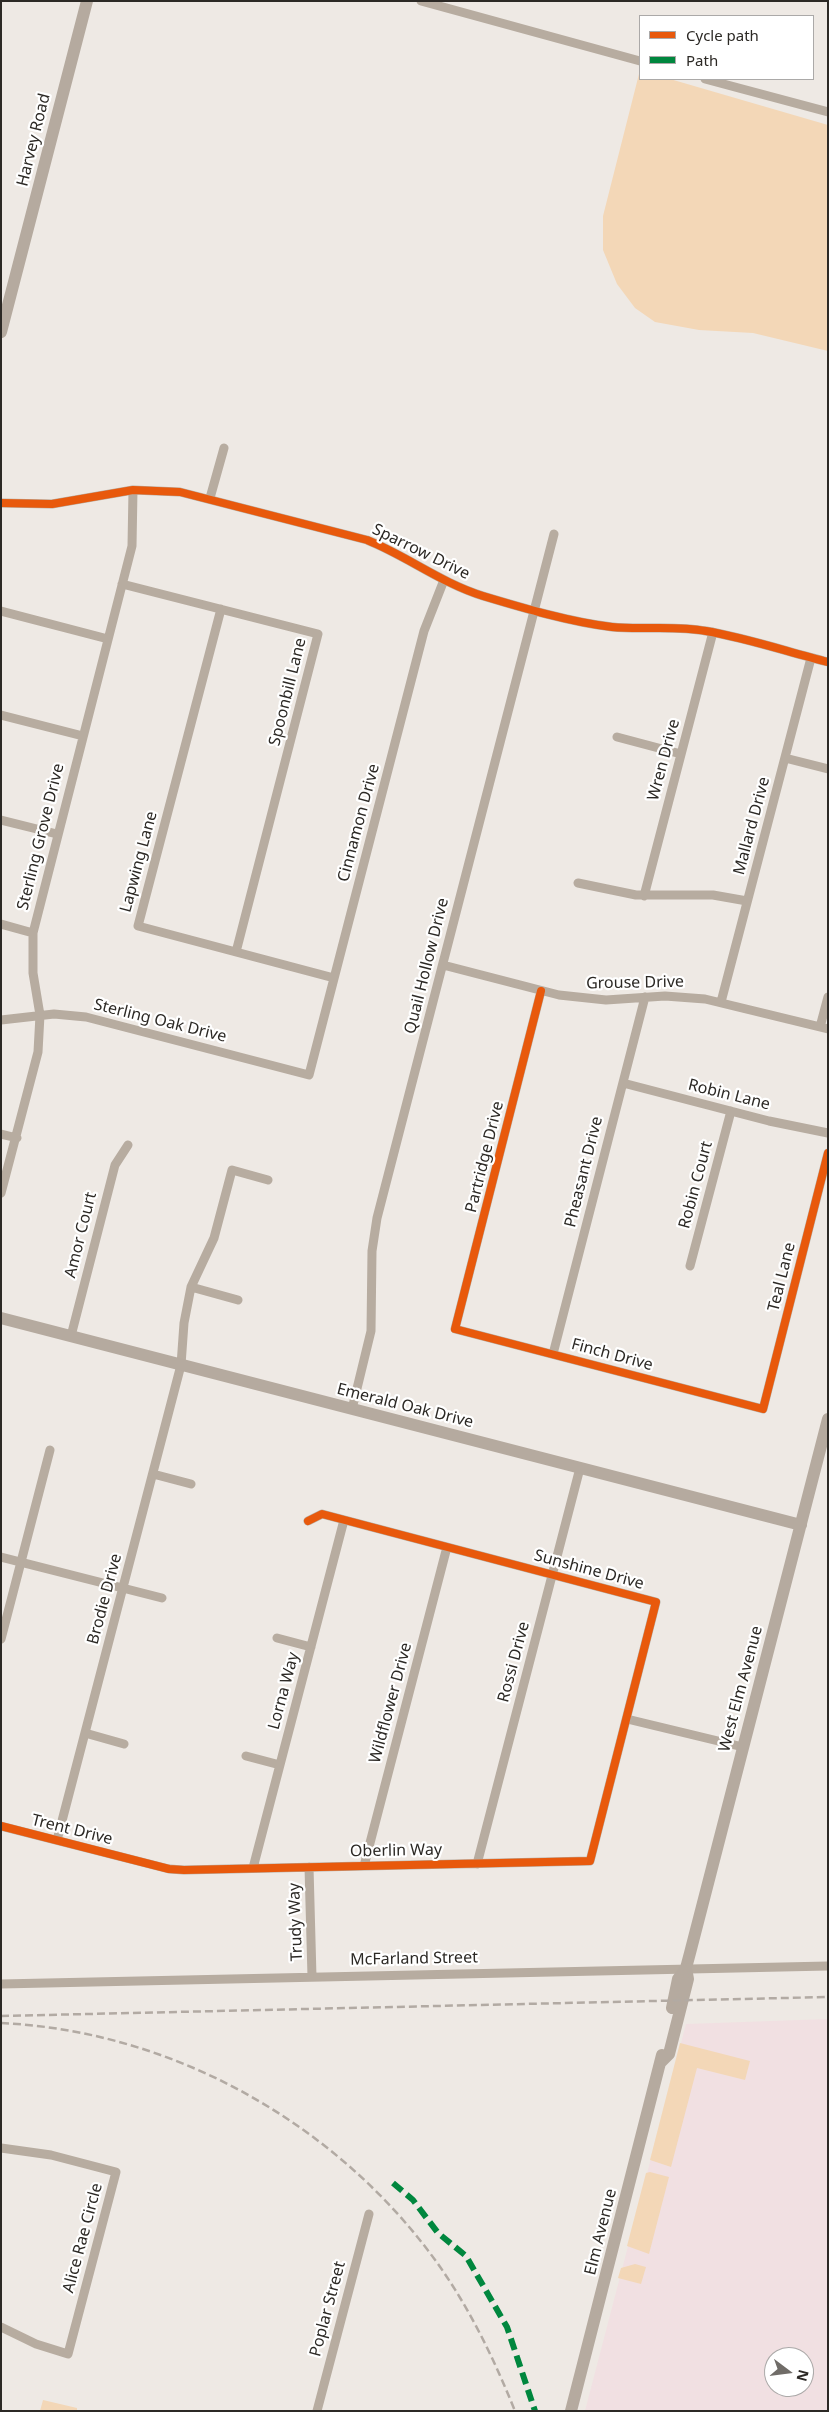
<!DOCTYPE html>
<style>
body{margin:0}
#map{position:relative;width:829px;height:2412px;overflow:hidden;background:#eee9e4;font-family:"Noto Sans",sans-serif}
canvas{display:block}
.frame{position:absolute;inset:0;border:2px solid #2c2925;pointer-events:none}
.legend{position:absolute;left:639px;top:15px;width:175px;height:65px;box-sizing:border-box;background:#fff;border:1px solid #aba9a8;margin:0;padding:6px 9px;list-style:none;font-size:15px;color:#2c2925}
.legend li{display:flex;align-items:center;gap:10px;height:25px}
.legend b{width:25px;border:1px solid #aba9a8}
.north{position:absolute;left:764px;top:2347px;width:50px;height:50px;box-sizing:border-box;background:#fff;border:1px solid #aba9a8;border-radius:50%;rotate:105deg;font-size:14px;font-weight:700;line-height:20px;text-align:center;color:#2c2925}
.north::after{content:'';display:block;margin:auto;width:18px;height:22px;background:#706c68;clip-path:polygon(50% 0,100% 100%,50% 72%,0 100%)}
</style>
<div id="map">
<canvas width="829" height="2412"></canvas>
<div class="frame"></div>
<ul class="legend">
<li><b style="height:6px;background:#e8590c"></b>Cycle path</li>
<li><b style="height:6px;background:#00873e"></b>Path</li>
</ul>
<div class="north">N</div>
</div>
<script>
const ctx = document.querySelector('canvas').getContext('2d');
ctx.lineJoin = 'round';
function fill(path, color) { ctx.fillStyle = color; ctx.fill(path, 'evenodd'); }
function stroke(path, color, width, dash) { ctx.strokeStyle = color; ctx.lineWidth = width; ctx.lineCap = dash ? 'butt' : 'round'; ctx.setLineDash(dash || []); ctx.stroke(path); }
function write(font, color, halo, rows, align = 'center') {
  ctx.font = font + ' "Noto Sans",sans-serif'; ctx.lineWidth = 4.5; ctx.setLineDash([]); ctx.textBaseline = 'middle'; ctx.strokeStyle = halo; ctx.fillStyle = color; for (const [text, x, y, turn = 0] of rows) {
    ctx.save(); ctx.translate(x, y); ctx.rotate((+turn || 0) * Math.PI / 180); ctx.textAlign = isNaN(turn) ? turn : align; if (halo) ctx.strokeText(text, 0, 0); ctx.fillText(text, 0, 0); ctx.restore();
  }
}
fill(new Path2D(`
 M 828,2019 L 828,2411 L 585,2411 L 686,2024 ZM 774,2357 L 804,2357 L 804,2387 L 774,2387 Z`), '#f1e0e2');
fill(new Path2D(`
 M 640,70 L 640,79 L 670,79 L 828,125 L 828,351 L 753,333 L 699,330 L 655,322 L 635,308 L 617,284 L 603,250 L 603,216 Z
 M 680,2043 L 750,2061 L 745,2080 L 697,2068 L 671,2167 L 650,2160 Z
 M 650,2172 L 669,2177 L 649,2254 L 627,2246 L 646,2173 Z
 M 635,2264 L 646,2267 L 641,2284 L 618,2278 L 621,2268 Z
 M 43,2400 L 77,2408 L 77,2411 L 40,2411 Z`), '#f3d7b7');
stroke(new Path2D(`
 M 421,1 L 640,61
 M 705,79 L 828,112
 M 210,498 L 224,448
 M 1,503 L 52,504 L 133,490 L 180,492 L 367,540 C 407,556 441,583 483,596 C 523,608 570,622 612,627 C 643,630 675,625 706,631 C 747,638 788,652 828,662
 M 122,584 L 318,634 L 236,952
 M 221,609 L 138,926 L 334,978
 M 1,611 L 108,639
 M 1,715 L 83,736
 M 617,737 L 681,754
 M 785,758 L 828,769
 M 1,820 L 57,834
 M 578,883 L 636,895 L 713,895 L 747,901
 M 644,896 L 713,632
 M 1,924 L 33,933
 M 443,965 L 559,995 L 606,1000 L 665,996 L 705,999 L 828,1029
 M 541,991 L 455,1329 L 763,1409 L 828,1153
 M 721,1002 L 811,658
 M 1,1020 L 54,1014 L 86,1017 L 309,1075 L 424,631 L 444,580
 M 820,1027 L 828,997
 M 623,1083 L 769,1121 L 828,1133
 M 1,1134 L 17,1138
 M 1,1193 L 38,1052 L 40,1015 L 33,973 L 33,933 L 132,546 L 133,490
 M 690,1266 L 731,1111
 M 191,1287 L 238,1300
 M 71,1336 L 115,1165 L 128,1145
 M 553,1354 L 645,997
 M 352,1409 L 371,1331 L 372,1251 L 377,1218 L 554,534
 M 153,1474 L 191,1484
 M 1,1557 L 162,1598
 M 277,1638 L 311,1647
 M 1,1639 L 50,1450
 M 627,1719 L 743,1747
 M 85,1733 L 124,1744
 M 246,1756 L 280,1765
 M 1,1826 L 169,1869 L 184,1870 L 590,1861 L 656,1602 L 322,1514 L 308,1521
 M 57,1840 L 181,1365 L 184,1323 L 191,1287 L 214,1238 L 232,1170 L 268,1180
 M 477,1864 L 580,1468
 M 364,1866 L 447,1547
 M 309,1867 L 312,1977
 M 253,1868 L 344,1520
 M 1,1984 L 828,1966
 M 1,2148 L 51,2155 L 116,2172 L 68,2354 L 36,2344 L 1,2327
 M 317,2411 L 369,2214`), '#b7aca0', 9);
stroke(new Path2D(`
 M 1,332 L 87,1
 M 1,1318 L 801,1525
 M 672,2008 L 678,1979 L 686,1968
 M 661,2062 L 669,2054 L 688,1979 L 686,1968 L 690,1953 L 828,1419
 M 571,2411 L 662,2055`), '#b5aa9f', 12);
stroke(new Path2D(`
 M 1,2016 L 828,1997
 M 1,2023 C 173,2031 338,2124 438,2264 C 470,2309 494,2359 515,2411`), '#b2aaa3', 2.5, [8, 4]);
stroke(new Path2D(`
 M 393,2183 L 413,2200 L 438,2233 L 466,2256 L 507,2327 L 535,2411`), '#00873e', 6, [12, 6]);
stroke(new Path2D(`
 M 1,503 L 52,504 L 133,490 L 180,492 L 367,540 C 407,556 441,583 483,596 C 523,608 570,622 612,627 C 643,630 675,625 706,631 C 747,638 788,652 828,662
 M 541,991 L 455,1329 L 763,1409 L 828,1153
 M 1,1826 L 169,1869 L 184,1870 L 590,1861 L 656,1602 L 322,1514 L 308,1521`), '#e8590c', 8);
write('16px', '#2c2925', '#fff', [
 ["Harvey Road",34,140,-76],
 ["Sparrow Drive",421,552,26],
 ["Spoonbill Lane",288,692,-76],
 ["Wren Drive",664,760,-75],
 ["Cinnamon Drive",359,823,-75],
 ["Mallard Drive",752,826,-75],
 ["Sterling Grove Drive",41,837,-76],
 ["Lapwing Lane",139,862,-75],
 ["Quail Hollow Drive",427,966,-76],
 ["Grouse Drive",635,983,-1],
 ["Sterling Oak Drive",160,1021,14],
 ["Robin Lane",729,1095,14],
 ["Partridge Drive",485,1157,-76],
 ["Pheasant Drive",584,1172,-76],
 ["Robin Court",696,1185,-75],
 ["Amor Court",81,1235,-76],
 ["Teal Lane",782,1277,-76],
 ["Finch Drive",612,1355,15],
 ["Emerald Oak Drive",405,1406,14],
 ["Sunshine Drive",589,1570,15],
 ["Brodie Drive",105,1599,-75],
 ["Rossi Drive",514,1662,-75],
 ["West Elm Avenue",741,1689,-75],
 ["Lorna Way",284,1691,-75],
 ["Wildflower Drive",391,1703,-75],
 ["Trent Drive",72,1830,14],
 ["Oberlin Way",396,1851,-1],
 ["Trudy Way",296,1922,-92],
 ["McFarland Street",414,1959,-1],
 ["Elm Avenue",601,2232,-76],
 ["Alice Rae Circle",83,2238,-75],
 ["Poplar Street",328,2309,-75]
]);
</script>
